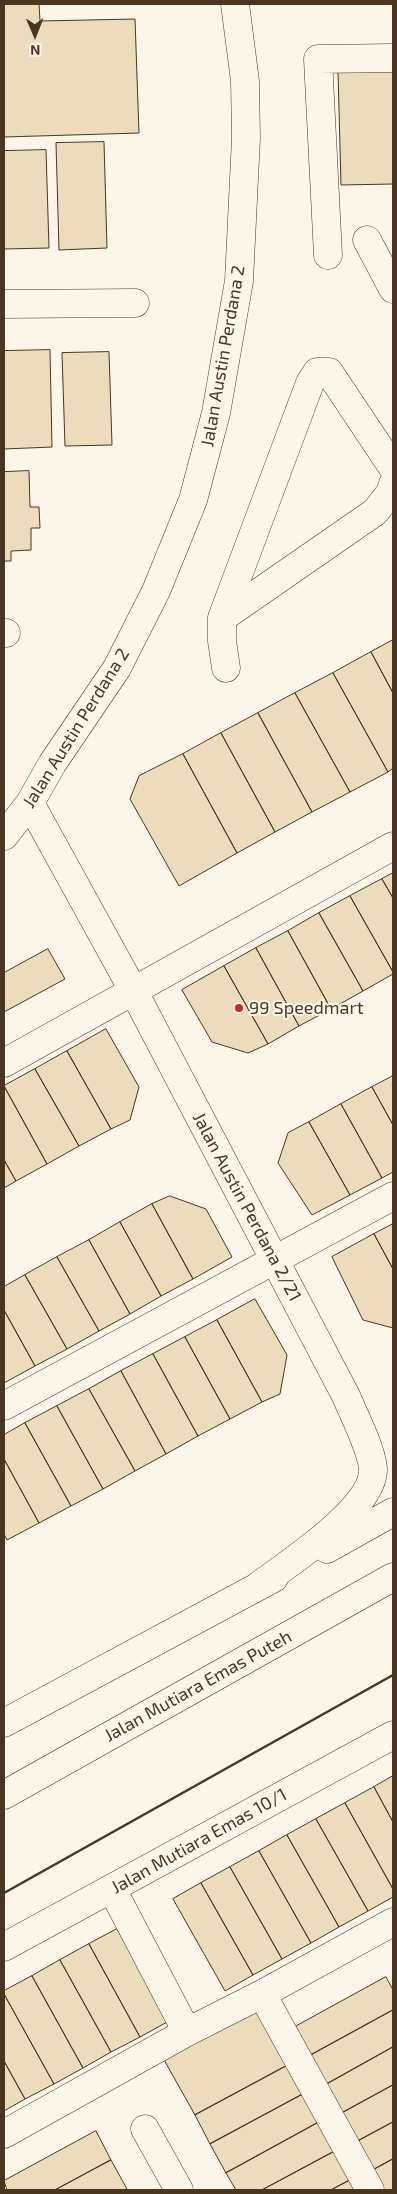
<!DOCTYPE html>
<style>
body{margin:0}
#map{position:relative;width:397px;height:2194px;overflow:hidden;background:#fbf6e9;font-family:"Exo 2",sans-serif}
canvas{display:block}
.frame{position:absolute;inset:0;border:5px solid #4a3520;pointer-events:none}
.north{position:absolute;left:10px;top:10px;width:50px;height:50px;-webkit-text-stroke:4px #fbf6e9;paint-order:stroke;rotate:179deg;font-size:14px;font-weight:700;line-height:20px;text-align:center;color:#4a3520}
.north::after{content:'';display:block;margin:auto;width:18px;height:22px;background:#4a3520;clip-path:polygon(50% 0,100% 100%,50% 72%,0 100%)}
</style>
<div id="map">
<canvas width="397" height="2194"></canvas>
<div class="frame"></div>
<div class="north">N</div>
</div>
<script>
const ctx = document.querySelector('canvas').getContext('2d');
ctx.lineJoin = 'round';
function fill(path, color) { ctx.fillStyle = color; ctx.fill(path, 'evenodd'); }
function stroke(path, color, width, dash) { ctx.strokeStyle = color; ctx.lineWidth = width; ctx.lineCap = dash ? 'butt' : 'round'; ctx.setLineDash(dash || []); ctx.stroke(path); }
function write(font, color, halo, rows, align = 'center') {
  ctx.font = font + ' "Exo 2",sans-serif'; ctx.lineWidth = 4; ctx.setLineDash([]); ctx.textBaseline = 'middle'; ctx.strokeStyle = halo; ctx.fillStyle = color; for (const [text, x, y, turn = 0] of rows) {
    ctx.save(); ctx.translate(x, y); ctx.rotate((+turn || 0) * Math.PI / 180); ctx.textAlign = isNaN(turn) ? turn : align; if (halo) ctx.strokeText(text, 0, 0); ctx.fillText(text, 0, 0); ctx.restore();
  }
}
const building = new Path2D(`
 M 4,4 L 39,4 L 40,21 L 135,19 L 139,133 L 4,137 Z
 M 393,69 L 393,184 L 341,185 L 338,71 Z
 M 104,142 L 107,248 L 59,250 L 56,143 Z
 M 46,150 L 49,248 L 4,249 L 4,151 Z
 M 50,350 L 52,447 L 4,449 L 4,351 Z
 M 109,352 L 112,445 L 65,446 L 62,353 Z
 M 29,471 L 30,507 L 39,507 L 40,528 L 31,528 L 31,550 L 11,551 L 11,561 L 4,561 L 4,472 Z
 M 393,640 L 393,693 L 371,652 Z
 M 371,652 L 393,693 L 393,768 L 388,772 L 333,673 Z
 M 333,673 L 388,772 L 350,792 L 295,693 Z
 M 295,693 L 350,792 L 312,812 L 258,713 Z
 M 258,713 L 312,812 L 275,832 L 221,733 Z
 M 221,733 L 275,832 L 237,853 L 183,754 Z
 M 183,754 L 237,853 L 179,886 L 130,799 L 139,776 Z
 M 393,873 L 393,898 L 382,879 Z
 M 382,879 L 393,898 L 393,972 L 350,896 Z
 M 350,896 L 393,972 L 393,974 L 363,991 L 319,913 Z
 M 319,913 L 363,991 L 331,1009 L 288,931 Z
 M 288,931 L 331,1009 L 299,1026 L 256,948 Z
 M 256,948 L 299,1026 L 268,1044 L 224,966 Z
 M 48,949 L 65,979 L 4,1012 L 4,973 Z
 M 224,966 L 268,1044 L 248,1053 L 212,1042 L 182,990 Z
 M 106,1029 L 139,1087 L 130,1120 L 111,1129 L 67,1051 Z
 M 67,1051 L 111,1129 L 79,1146 L 35,1069 Z
 M 35,1069 L 79,1146 L 47,1164 L 4,1086 Z
 M 393,1076 L 393,1125 L 372,1087 Z
 M 4,1086 L 47,1164 L 16,1181 L 4,1160 Z
 M 372,1087 L 393,1125 L 393,1172 L 382,1178 L 341,1104 Z
 M 341,1104 L 382,1178 L 350,1195 L 309,1122 Z
 M 309,1122 L 350,1195 L 312,1215 L 278,1163 L 288,1133 Z
 M 4,1160 L 16,1181 L 4,1188 Z
 M 170,1196 L 206,1209 L 232,1257 L 193,1279 L 152,1204 Z
 M 152,1204 L 193,1279 L 161,1296 L 120,1222 Z
 M 120,1222 L 161,1296 L 130,1314 L 89,1240 Z
 M 393,1224 L 393,1269 L 374,1234 Z
 M 374,1234 L 393,1269 L 393,1328 L 363,1320 L 332,1257 Z
 M 89,1240 L 130,1314 L 99,1331 L 57,1257 Z
 M 57,1257 L 99,1331 L 67,1349 L 25,1275 Z
 M 25,1275 L 67,1349 L 35,1366 L 4,1310 L 4,1287 Z
 M 255,1299 L 287,1355 L 280,1394 L 262,1402 L 217,1320 Z
 M 4,1310 L 35,1366 L 4,1383 Z
 M 217,1320 L 262,1402 L 230,1419 L 185,1337 Z
 M 185,1337 L 230,1419 L 198,1436 L 153,1354 Z
 M 153,1354 L 198,1436 L 166,1454 L 121,1371 Z
 M 121,1371 L 166,1454 L 135,1471 L 89,1389 Z
 M 89,1389 L 135,1471 L 103,1489 L 57,1406 Z
 M 57,1406 L 103,1489 L 71,1506 L 25,1423 Z
 M 25,1423 L 71,1506 L 39,1523 L 4,1459 L 4,1435 Z
 M 4,1459 L 39,1523 L 7,1540 L 4,1534 Z
 M 393,1776 L 393,1822 L 374,1787 Z
 M 374,1787 L 393,1822 L 393,1889 L 345,1803 Z
 M 345,1803 L 393,1889 L 393,1897 L 368,1911 L 316,1819 Z
 M 316,1819 L 368,1911 L 339,1927 L 287,1835 Z
 M 287,1835 L 339,1927 L 311,1943 L 259,1851 Z
 M 259,1851 L 311,1943 L 282,1959 L 230,1867 Z
 M 230,1867 L 282,1959 L 253,1975 L 201,1883 Z
 M 201,1883 L 253,1975 L 225,1991 L 173,1899 Z
 M 117,1929 L 169,2021 L 140,2037 L 89,1944 Z
 M 89,1944 L 140,2037 L 111,2052 L 60,1960 Z
 M 60,1960 L 111,2052 L 83,2068 L 32,1976 Z
 M 32,1976 L 83,2068 L 54,2084 L 4,1994 L 4,1991 Z
 M 386,1977 L 393,1990 L 393,2010 L 309,2056 L 293,2028 Z
 M 4,1994 L 54,2084 L 25,2099 L 4,2061 Z
 M 256,2007 L 288,2065 L 195,2115 L 163,2058 Z
 M 393,2010 L 393,2047 L 325,2085 L 309,2056 Z
 M 393,2047 L 393,2085 L 340,2114 L 325,2085 Z
 M 4,2061 L 25,2099 L 4,2111 Z
 M 288,2065 L 303,2094 L 210,2144 L 195,2115 Z
 M 393,2085 L 393,2122 L 356,2142 L 340,2114 Z
 M 303,2094 L 319,2122 L 226,2173 L 210,2144 Z
 M 319,2122 L 335,2151 L 262,2190 L 236,2190 L 226,2173 Z
 M 393,2122 L 393,2159 L 371,2171 L 356,2142 Z
 M 96,2131 L 111,2160 L 55,2190 L 7,2190 L 4,2181 Z
 M 335,2151 L 350,2180 L 331,2190 L 262,2190 Z
 M 393,2159 L 393,2190 L 382,2190 L 371,2171 Z
 M 111,2160 L 127,2189 L 124,2190 L 55,2190 Z
 M 350,2180 L 356,2190 L 331,2190 Z`);
fill(building, '#ecdcbc');
stroke(building, '#4a3520', 1);
const minor = new Path2D(`
 M 367,240 L 393,289
 M 328,255 L 318,59 L 393,58
 M 4,304 L 135,303
 M 222,618 L 375,512 L 390,493 L 393,484
 M 4,633 L 6,633
 M 226,668 L 222,641 L 222,618 L 310,383 L 317,372 L 329,372 L 393,468
 M 30,803 L 133,990 L 346,1396 C 354,1415 371,1448 373,1468 C 376,1507 288,1564 258,1586
 M 4,836 L 30,803 L 52,764 L 117,668 L 156,591 L 193,500 L 216,413 L 239,281 L 246,138 L 245,81 L 235,4
 M 4,1063 L 393,846
 M 4,1406 L 393,1196
 M 327,1549 L 393,1512
 M 4,1723 L 274,1578
 M 4,1795 L 393,1577
 M 112,1889 L 187,2032
 M 4,1947 L 393,1735
 M 262,1994 L 370,2190
 M 145,2129 L 179,2190
 M 4,2134 L 187,2032 L 262,1994 L 393,1922`);
stroke(minor, '#4a3520', 29);
stroke(minor, '#fbf6e9', 28);
stroke(new Path2D(`
 M 4,1893 L 393,1675`), '#4a3520', 2.5);
for (const [x, y, r, color] of [
 [239,1008,5,"#c62828"]
]) { const dot = new Path2D(); dot.arc(x, y, r, 0, 2 * Math.PI); ctx.fillStyle = color; ctx.fill(dot); stroke(dot, '#fbf6e9', 2); }
write('18px', '#4a3520', '#fbf6e9', [
 ["Jalan Austin Perdana 2",223,356,-80],
 ["Jalan Austin Perdana 2",76,728,-58],
 ["Jalan Austin Perdana 2/21",247,1207,62],
 ["Jalan Mutiara Emas Puteh",198,1686,-29],
 ["Jalan Mutiara Emas 10/1",199,1841,-29]
]);
write('18px', '#4a3520', '#fbf6e9', [
 ["99 Speedmart",249,1008]
], 'left');
</script>
